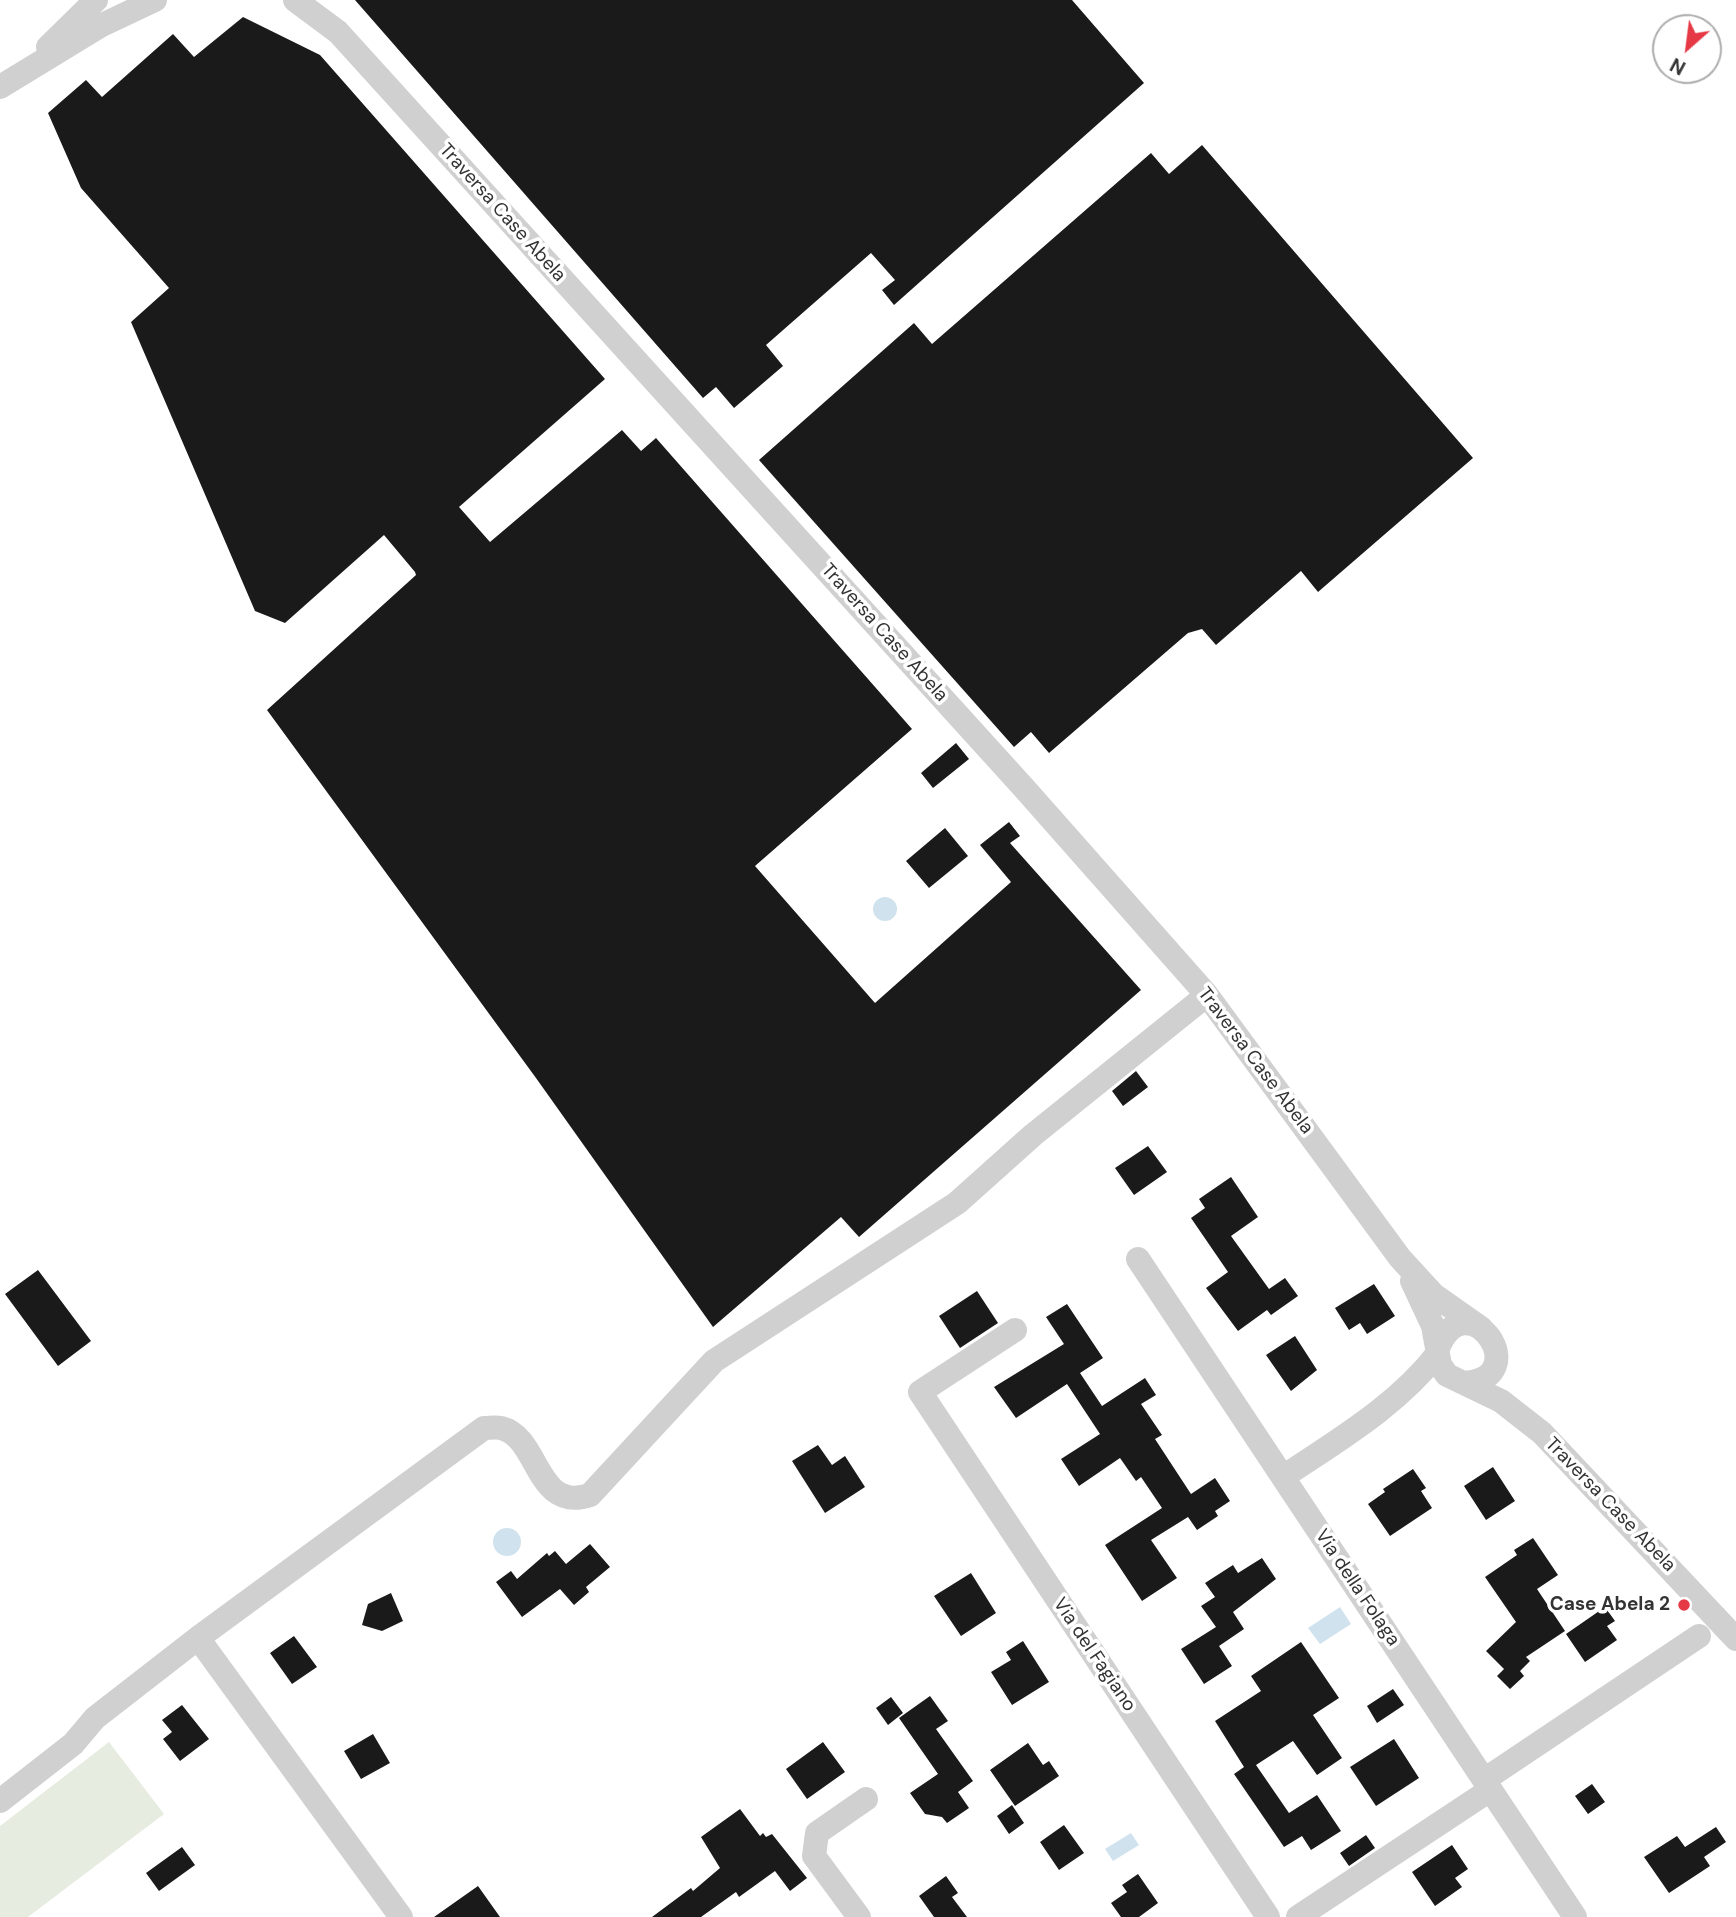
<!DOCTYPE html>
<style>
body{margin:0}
#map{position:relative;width:1736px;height:1917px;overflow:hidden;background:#fff;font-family:"DM Sans",sans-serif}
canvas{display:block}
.north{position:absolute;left:1652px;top:14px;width:70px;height:70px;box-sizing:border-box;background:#fff;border:2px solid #adadad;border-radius:50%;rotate:208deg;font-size:19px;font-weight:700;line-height:28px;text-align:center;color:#333}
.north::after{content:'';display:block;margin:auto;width:24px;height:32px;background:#e63946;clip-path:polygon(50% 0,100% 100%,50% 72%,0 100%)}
</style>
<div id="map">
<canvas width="1736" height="1917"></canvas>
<div class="north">N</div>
</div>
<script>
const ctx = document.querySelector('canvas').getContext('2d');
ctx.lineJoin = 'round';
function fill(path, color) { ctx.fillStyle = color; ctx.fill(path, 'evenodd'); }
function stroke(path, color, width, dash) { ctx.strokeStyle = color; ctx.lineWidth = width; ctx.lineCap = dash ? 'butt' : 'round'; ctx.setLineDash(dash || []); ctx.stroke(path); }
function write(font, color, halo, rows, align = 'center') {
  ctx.font = font + ' "DM Sans",sans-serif'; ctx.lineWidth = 7; ctx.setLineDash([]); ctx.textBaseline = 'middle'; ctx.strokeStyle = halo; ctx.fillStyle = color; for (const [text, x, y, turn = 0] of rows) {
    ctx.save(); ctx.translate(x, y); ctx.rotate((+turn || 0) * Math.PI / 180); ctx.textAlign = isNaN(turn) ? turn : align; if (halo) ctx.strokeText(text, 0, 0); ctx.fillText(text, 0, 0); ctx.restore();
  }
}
fill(new Path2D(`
 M 109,1742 L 164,1814 L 28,1917 L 0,1917 L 0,1826 Z`), '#e6ecdf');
fill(new Path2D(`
 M873 909a12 12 0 1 1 24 0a12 12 0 1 1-24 0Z
 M493 1542a14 14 0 1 1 28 0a14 14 0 1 1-28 0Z
 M 1340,1607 L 1351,1624 L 1320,1644 L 1308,1628 Z
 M 1131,1833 L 1139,1845 L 1113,1861 L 1105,1849 Z`), '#cfe2ee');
fill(new Path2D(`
 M 355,0 L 1072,0 L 1144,83 L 894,305 L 882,290 L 895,280 L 871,253 L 766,345 L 783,366 L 734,408 L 716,387 L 703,398 Z
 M 243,17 L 320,55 L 605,379 L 459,507 L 490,542 L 622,430 L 641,451 L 656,438 L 912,729 L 755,866 L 875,1003 L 1011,882 L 980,845 L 1009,822 L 1020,836 L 1010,843 L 1141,990 L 859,1237 L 841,1217 L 713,1327 L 536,1078 L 267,710 L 416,575 L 415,572 L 384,535 L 285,623 L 255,611 L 131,322 L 169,288 L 81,188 L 48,113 L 86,80 L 102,97 L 173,34 L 194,57 Z
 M 1202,145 L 1473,458 L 1318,592 L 1301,571 L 1216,645 L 1202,629 L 1188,633 L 1049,753 L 1031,732 L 1014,747 L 759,460 L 914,323 L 932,344 L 1151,153 L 1169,174 Z
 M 956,743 L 969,759 L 933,788 L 921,773 Z
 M 945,828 L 968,856 L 929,888 L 906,861 Z
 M 1136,1071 L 1148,1087 L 1123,1106 L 1112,1091 Z
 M 1148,1146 L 1167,1172 L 1134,1195 L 1115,1168 Z
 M 1231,1177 L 1258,1217 L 1231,1236 L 1269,1289 L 1285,1278 L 1298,1296 L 1271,1315 L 1267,1310 L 1238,1331 L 1206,1288 L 1228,1272 L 1191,1218 L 1205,1208 L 1199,1199 Z
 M 38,1270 L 91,1341 L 58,1366 L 5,1294 Z
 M 1374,1284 L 1395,1316 L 1367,1334 L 1360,1323 L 1349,1330 L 1335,1308 Z
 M 977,1291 L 998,1323 L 960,1348 L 939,1316 Z
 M 1067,1304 L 1103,1358 L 1080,1373 L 1102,1406 L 1145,1378 L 1156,1395 L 1141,1404 L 1162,1435 L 1155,1439 L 1191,1494 L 1215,1478 L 1230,1501 L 1215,1511 L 1218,1516 L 1197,1530 L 1188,1517 L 1151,1540 L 1177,1578 L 1142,1601 L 1105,1545 L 1162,1508 L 1141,1477 L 1136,1481 L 1120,1458 L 1079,1486 L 1061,1459 L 1100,1434 L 1067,1384 L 1016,1418 L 994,1387 L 1064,1344 L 1046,1317 Z
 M 1295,1336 L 1317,1370 L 1291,1391 L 1266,1355 Z
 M 818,1445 L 832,1465 L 845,1456 L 865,1487 L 825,1513 L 792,1461 Z
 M 1493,1467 L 1515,1501 L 1486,1520 L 1464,1486 Z
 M 1413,1469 L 1426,1488 L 1421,1491 L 1432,1508 L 1390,1536 L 1368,1504 L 1385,1492 L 1383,1489 Z
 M 1533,1538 L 1558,1575 L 1537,1589 L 1565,1631 L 1526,1657 L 1530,1661 L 1520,1671 L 1524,1676 L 1510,1689 L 1497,1676 L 1504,1669 L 1486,1651 L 1516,1622 L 1485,1577 L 1517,1555 L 1514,1550 Z
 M 590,1544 L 610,1567 L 586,1587 L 589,1592 L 574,1605 L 560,1589 L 522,1617 L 496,1582 L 511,1571 L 517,1579 L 547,1553 L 549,1556 L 555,1551 L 566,1564 Z
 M 1262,1558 L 1276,1579 L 1233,1612 L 1244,1629 L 1219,1646 L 1232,1666 L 1204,1684 L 1181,1649 L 1216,1627 L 1201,1606 L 1215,1597 L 1205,1583 L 1233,1565 L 1238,1573 Z
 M 971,1573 L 996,1613 L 961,1636 L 934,1596 Z
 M 391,1593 L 403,1621 L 382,1631 L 362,1625 L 368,1604 Z
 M 1605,1607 L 1615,1621 L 1607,1626 L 1617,1640 L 1585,1662 L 1566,1634 Z
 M 294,1636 L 317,1667 L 292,1684 L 270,1653 Z
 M 1023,1641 L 1049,1682 L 1012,1705 L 991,1672 L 1011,1660 L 1006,1652 Z
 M 1301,1642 L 1339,1698 L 1313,1715 L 1342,1758 L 1317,1775 L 1293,1741 L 1256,1765 L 1289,1813 L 1317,1795 L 1341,1831 L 1311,1850 L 1302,1836 L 1284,1847 L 1234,1774 L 1244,1767 L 1215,1721 L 1261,1691 L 1251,1676 Z
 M 1393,1689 L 1404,1705 L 1377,1723 L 1367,1706 Z
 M 930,1696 L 948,1721 L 936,1729 L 973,1781 L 958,1792 L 969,1808 L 947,1823 L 942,1817 L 925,1814 L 910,1793 L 938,1774 L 899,1718 Z
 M 891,1697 L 903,1713 L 888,1725 L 876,1708 Z
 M 182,1705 L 209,1739 L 180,1761 L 163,1739 L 172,1732 L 162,1720 Z
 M 373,1734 L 390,1763 L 361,1779 L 344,1751 Z
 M 1394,1739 L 1419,1778 L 1376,1806 L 1350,1767 Z
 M 823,1742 L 845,1772 L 807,1799 L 786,1769 Z
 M 1028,1743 L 1043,1765 L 1049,1761 L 1059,1776 L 1015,1806 L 990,1770 Z
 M 1592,1784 L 1605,1802 L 1588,1814 L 1575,1796 Z
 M 1012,1805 L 1024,1823 L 1009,1834 L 997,1816 Z
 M 740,1809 L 760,1836 L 763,1833 L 766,1837 L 772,1834 L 807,1878 L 790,1891 L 775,1871 L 739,1897 L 736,1892 L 701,1917 L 652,1917 L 691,1888 L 693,1891 L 720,1868 L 701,1837 Z
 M 1064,1825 L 1084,1853 L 1059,1870 L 1040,1842 Z
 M 1716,1827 L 1726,1842 L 1704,1857 L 1710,1866 L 1669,1893 L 1644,1857 L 1677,1836 L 1685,1847 Z
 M 1366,1835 L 1375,1848 L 1349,1866 L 1340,1853 Z
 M 1452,1845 L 1468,1869 L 1455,1878 L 1462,1887 L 1435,1906 L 1412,1872 Z
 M 182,1847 L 195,1865 L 159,1891 L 146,1873 Z
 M 1138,1874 L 1158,1903 L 1139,1917 L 1121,1917 L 1111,1903 L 1127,1892 L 1122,1885 Z
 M 946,1876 L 958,1893 L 952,1897 L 967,1917 L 934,1917 L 919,1896 Z
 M 478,1886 L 500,1917 L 434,1917 Z`), '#1a1a1a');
stroke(new Path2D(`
 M 295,0 L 338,32 L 1024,788 L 1207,995 L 1400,1258 L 1434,1295 L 1481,1328
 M 48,47 L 96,0
 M 0,87 L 100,26 L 155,0
 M 1138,1259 L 1575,1917
 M 1412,1281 L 1433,1326 L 1440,1365 L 1447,1375 L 1501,1401 L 1542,1433 L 1736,1639
 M 1015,1330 L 920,1392 L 1268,1917
 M 1439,1346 C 1468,1280 1537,1378 1464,1383
 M 1283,1477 C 1338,1440 1397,1406 1438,1353
 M 198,1638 L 401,1917
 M 1484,1780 L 1699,1636
 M 0,1801 L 73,1744 L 95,1718 L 198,1638 L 484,1428 C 489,1428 496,1427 501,1428 C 540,1437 535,1513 590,1495 L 714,1361 L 957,1203 L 1033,1135 L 1207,995
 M 859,1917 L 814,1856 L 817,1833 L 866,1799
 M 1298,1917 L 1490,1790`), '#d0d0d0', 24);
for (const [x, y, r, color] of [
 [1684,1605,7,"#e63946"]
]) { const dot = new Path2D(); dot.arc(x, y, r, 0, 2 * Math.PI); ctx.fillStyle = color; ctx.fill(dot); stroke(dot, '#fff', 2.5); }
write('19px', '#333', '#fff', [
 ["Traversa Case Abela",502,213,48],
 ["Traversa Case Abela",884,633,48],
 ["Traversa Case Abela",1255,1061,53],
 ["Traversa Case Abela",1610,1505,46],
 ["Via della Folaga",1357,1588,56],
 ["Via del Fagiano",1094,1655,56]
]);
write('bold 19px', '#333', '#fff', [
 ["Case Abela 2",1670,1605]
], 'right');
</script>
